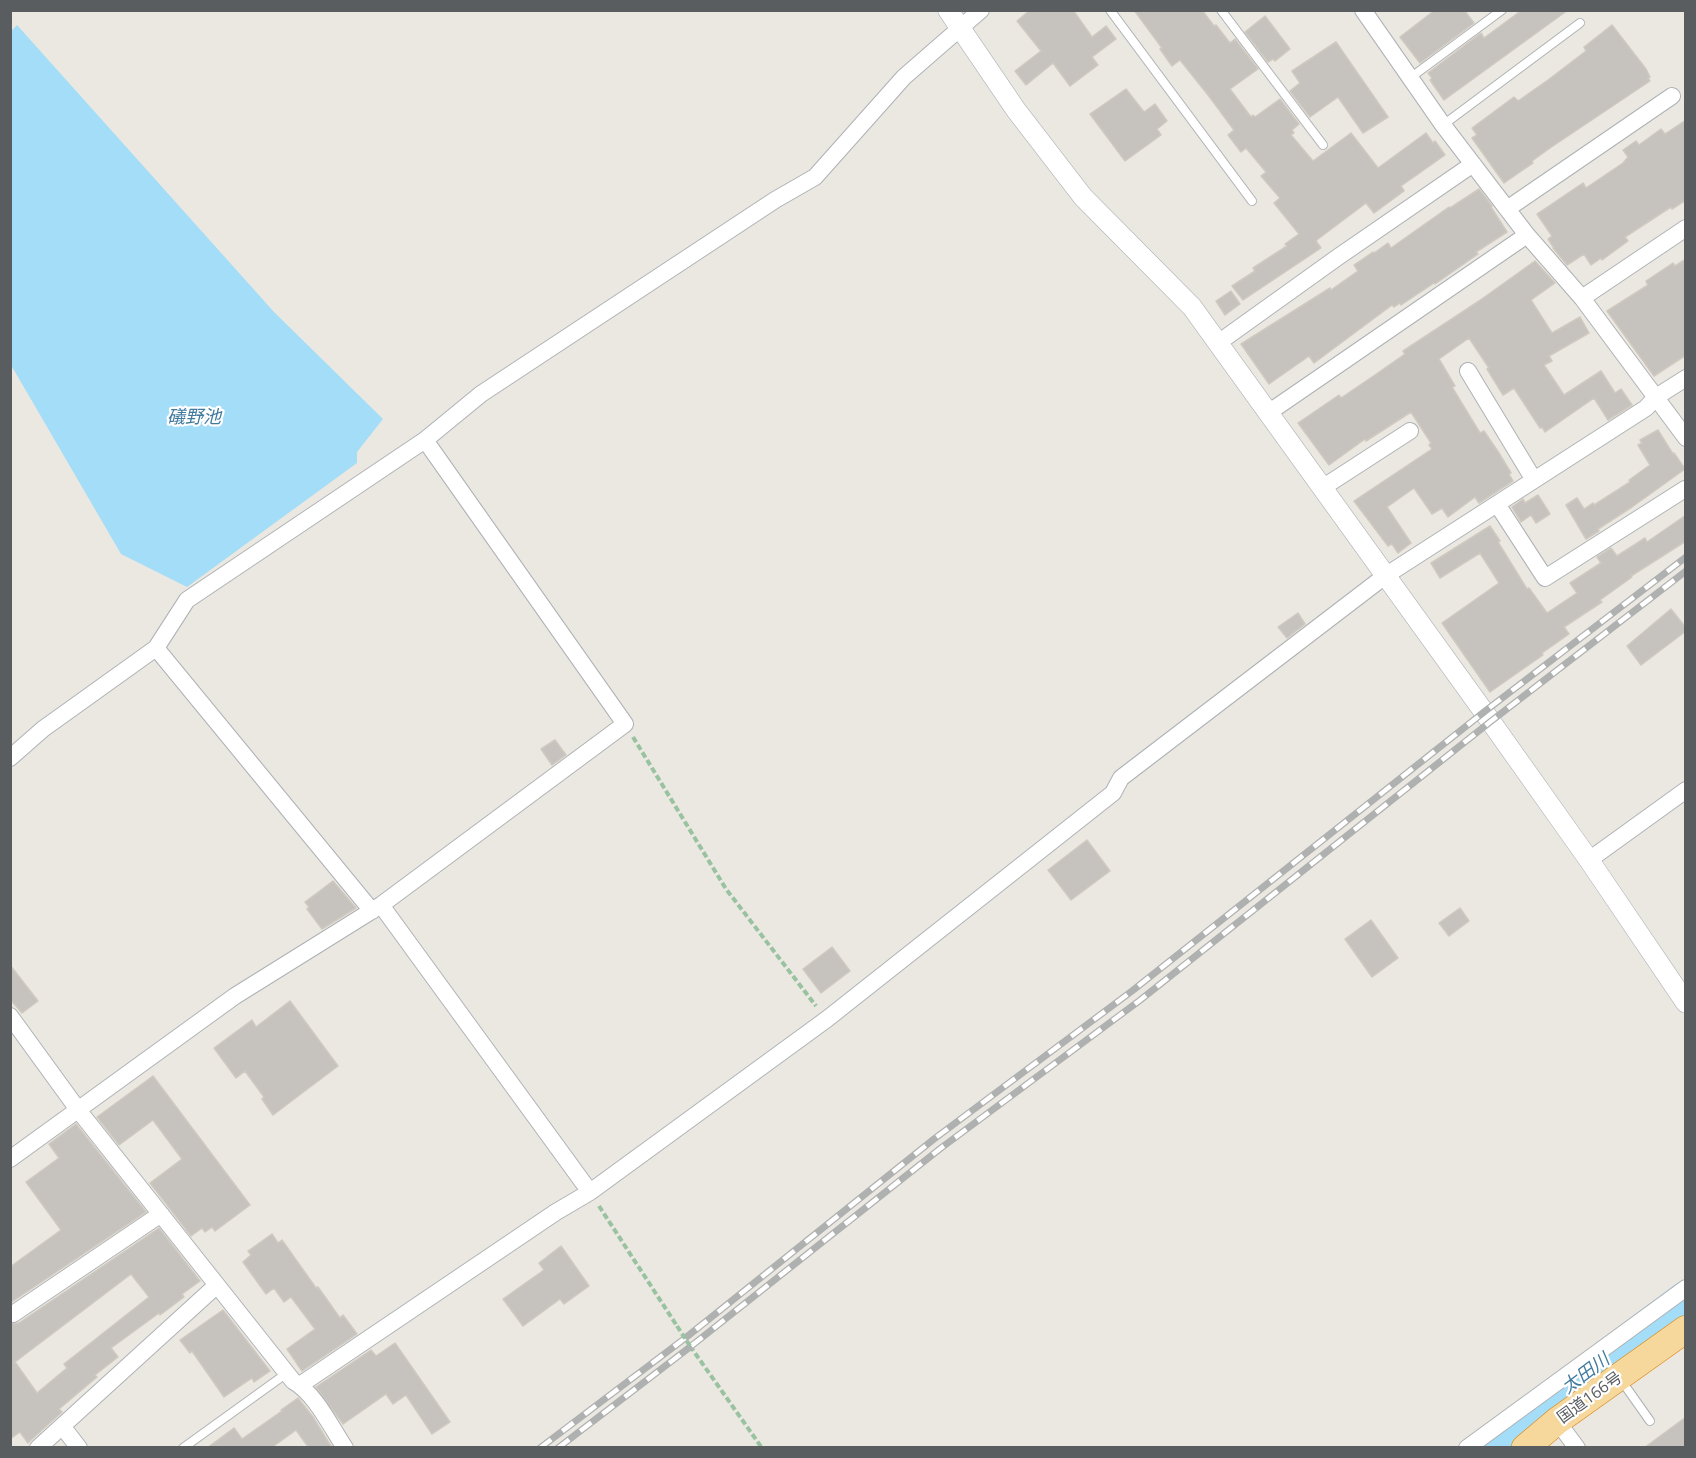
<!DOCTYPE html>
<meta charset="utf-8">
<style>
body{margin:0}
#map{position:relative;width:1696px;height:1458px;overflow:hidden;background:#ebe8e1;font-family:"Open Sans",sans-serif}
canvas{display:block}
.frame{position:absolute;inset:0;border:12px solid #595d60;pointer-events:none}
</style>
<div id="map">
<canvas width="1696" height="1458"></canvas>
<div class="frame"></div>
</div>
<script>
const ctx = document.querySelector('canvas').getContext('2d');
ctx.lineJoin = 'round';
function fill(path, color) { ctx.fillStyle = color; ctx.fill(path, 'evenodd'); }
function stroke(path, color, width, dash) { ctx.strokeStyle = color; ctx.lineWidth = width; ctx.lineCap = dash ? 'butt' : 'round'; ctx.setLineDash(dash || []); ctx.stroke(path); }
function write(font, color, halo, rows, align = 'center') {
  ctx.font = font + ' "Open Sans","Noto Sans JP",sans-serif'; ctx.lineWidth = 4.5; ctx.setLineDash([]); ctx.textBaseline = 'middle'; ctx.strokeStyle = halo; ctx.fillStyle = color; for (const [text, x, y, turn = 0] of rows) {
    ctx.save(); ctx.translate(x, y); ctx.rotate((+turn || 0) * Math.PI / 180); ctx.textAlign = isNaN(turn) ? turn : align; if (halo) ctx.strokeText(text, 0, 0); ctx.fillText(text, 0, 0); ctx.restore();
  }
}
fill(new Path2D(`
 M 17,25 L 274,312 L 383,419 L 357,452 L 357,463 L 187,587 L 121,554 L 11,365 L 10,32 Z`), '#a4ddf8');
stroke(new Path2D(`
 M 1487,1448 L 1686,1300`), '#a4ddf8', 38);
const building = new Path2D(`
 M 1030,10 L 1073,10 L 1092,37 L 1106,26 L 1116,39 L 1092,57 L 1098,65 L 1070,86 L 1053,63 L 1026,85 L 1015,71 L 1041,51 L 1017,21 Z
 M 1134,10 L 1202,10 L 1214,26 L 1216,25 L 1230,43 L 1235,39 L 1258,69 L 1230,89 L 1251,117 L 1253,115 L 1255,117 L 1280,99 L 1299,124 L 1292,130 L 1294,133 L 1291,135 L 1313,161 L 1351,133 L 1378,168 L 1426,133 L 1433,143 L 1435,141 L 1445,155 L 1401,186 L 1404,191 L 1374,213 L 1366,203 L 1318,239 L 1316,241 L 1321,248 L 1243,300 L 1232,286 L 1255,271 L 1253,268 L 1287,246 L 1285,244 L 1299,234 L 1274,203 L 1280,198 L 1261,176 L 1266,172 L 1246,148 L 1241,152 L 1228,135 L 1234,130 L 1208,95 L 1180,60 L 1172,66 L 1160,49 L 1162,48 Z
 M 1435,10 L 1464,10 L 1474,23 L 1420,63 L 1400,37 Z
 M 1522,10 L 1568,10 L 1444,100 L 1430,80 L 1432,78 L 1428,73 L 1481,33 L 1484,38 Z
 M 1265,16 L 1290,49 L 1275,61 L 1273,59 L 1268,62 L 1245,32 Z
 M 1612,25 L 1646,69 L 1650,77 L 1648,78 L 1650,81 L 1550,148 L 1532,161 L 1533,163 L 1504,183 L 1472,138 L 1477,135 L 1472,128 L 1514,97 L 1518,101 L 1548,80 L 1586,51 L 1584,47 Z
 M 1336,42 L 1388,117 L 1363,133 L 1338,97 L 1310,117 L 1290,91 L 1300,83 L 1292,71 Z
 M 1126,89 L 1144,112 L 1155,104 L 1167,121 L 1157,129 L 1161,135 L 1125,161 L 1090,114 Z
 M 1686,120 L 1686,200 L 1672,209 L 1671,207 L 1625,237 L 1628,241 L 1602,260 L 1601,258 L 1591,265 L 1584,254 L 1567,265 L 1553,248 L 1554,248 L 1548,239 L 1552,236 L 1537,214 L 1583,183 L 1586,188 L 1623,163 L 1628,157 L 1623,150 L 1636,141 L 1639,145 L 1661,129 L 1665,134 Z
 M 1479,189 L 1492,206 L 1491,207 L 1507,232 L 1476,252 L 1478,254 L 1435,284 L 1434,283 L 1401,305 L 1400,303 L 1394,307 L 1392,305 L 1314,363 L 1309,356 L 1269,384 L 1241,344 L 1330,288 L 1331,290 L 1358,271 L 1354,265 L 1373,252 L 1374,253 L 1388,243 L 1391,248 L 1449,207 L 1450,208 Z
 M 1686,259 L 1686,355 L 1654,376 L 1607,311 L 1648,285 L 1646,281 L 1673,263 L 1675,266 Z
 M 1535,261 L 1555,283 L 1531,300 L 1552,333 L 1580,317 L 1589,333 L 1549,356 L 1552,361 L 1544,365 L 1564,395 L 1601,371 L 1615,393 L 1621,389 L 1632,405 L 1608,420 L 1594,398 L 1545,432 L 1542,427 L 1540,428 L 1514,388 L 1503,395 L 1487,369 L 1489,368 L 1469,338 L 1439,359 L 1455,386 L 1452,387 L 1480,433 L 1484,431 L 1499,453 L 1511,473 L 1509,474 L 1513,481 L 1479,503 L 1475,497 L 1448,517 L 1442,508 L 1432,514 L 1414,488 L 1387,507 L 1411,543 L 1398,553 L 1392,544 L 1388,546 L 1354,501 L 1432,449 L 1429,445 L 1431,443 L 1411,412 L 1366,441 L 1365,439 L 1329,465 L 1298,423 L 1339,395 L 1341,398 L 1372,377 L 1405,354 L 1403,351 L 1479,301 Z
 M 1231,291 L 1240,304 L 1225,315 L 1216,301 Z
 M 1658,430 L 1673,454 L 1674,453 L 1685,469 L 1632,507 L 1598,529 L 1599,531 L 1586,539 L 1566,505 L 1577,498 L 1584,509 L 1593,503 L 1594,505 L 1630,482 L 1629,480 L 1650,465 L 1638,445 L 1642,443 L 1640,440 Z
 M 1538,495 L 1550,514 L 1536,523 L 1531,515 L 1521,522 L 1512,507 L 1523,499 L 1525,503 Z
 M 1686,515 L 1686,541 L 1631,576 L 1632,577 L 1600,600 L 1602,602 L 1564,627 L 1569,634 L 1542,653 L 1543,655 L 1490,692 L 1442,623 L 1499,583 L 1480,553 L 1440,578 L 1431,563 L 1490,526 L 1500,541 L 1498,542 L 1527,589 L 1529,588 L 1547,613 L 1577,593 L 1570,583 L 1601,563 L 1597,557 L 1611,548 L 1617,556 L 1645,538 L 1647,542 Z
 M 1671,609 L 1686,628 L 1686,631 L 1641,665 L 1627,646 Z
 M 1298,613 L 1305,624 L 1287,638 L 1278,627 Z
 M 555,740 L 566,755 L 552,765 L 541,749 Z
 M 1087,840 L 1110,871 L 1071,900 L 1048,870 Z
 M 333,881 L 356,908 L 322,929 L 307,909 L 309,907 L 305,902 Z
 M 1460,908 L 1469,921 L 1449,936 L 1439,923 Z
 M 1371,920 L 1398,958 L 1372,977 L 1345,939 Z
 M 832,947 L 850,971 L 821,993 L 803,969 Z
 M 10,965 L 38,1001 L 22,1013 L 10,999 Z
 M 290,1001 L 338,1066 L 273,1115 L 262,1099 L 264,1097 L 245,1071 L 236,1078 L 214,1048 L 252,1020 L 256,1027 Z
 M 153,1076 L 250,1205 L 215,1231 L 212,1227 L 205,1232 L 202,1228 L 191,1236 L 150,1183 L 182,1159 L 153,1120 L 119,1145 L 97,1117 Z
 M 76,1124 L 146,1212 L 10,1303 L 10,1267 L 61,1230 L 26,1182 L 59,1158 L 49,1144 Z
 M 159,1228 L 200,1281 L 182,1294 L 184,1297 L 160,1315 L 159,1313 L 111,1348 L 118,1357 L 95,1375 L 97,1377 L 59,1409 L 62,1412 L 32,1439 L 28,1443 L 20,1432 L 10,1439 L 10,1324 L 19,1323 ZM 131,1274 L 149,1297 L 64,1364 L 67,1368 L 37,1393 L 15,1362 Z
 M 272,1234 L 278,1243 L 282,1240 L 316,1288 L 318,1287 L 340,1318 L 343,1315 L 357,1334 L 302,1371 L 287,1349 L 315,1329 L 291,1297 L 284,1302 L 274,1288 L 266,1294 L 243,1262 L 251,1255 L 248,1251 Z
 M 561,1246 L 589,1286 L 564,1304 L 560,1299 L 523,1326 L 503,1299 L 544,1270 L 539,1263 Z
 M 223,1310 L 270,1371 L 254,1382 L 252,1378 L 224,1397 L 192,1351 L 190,1353 L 180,1340 Z
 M 395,1343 L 450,1422 L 432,1434 L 406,1395 L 393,1404 L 386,1394 L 343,1424 L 316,1387 L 371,1350 L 376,1356 Z
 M 298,1398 L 313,1417 L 332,1448 L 309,1448 L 296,1430 L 271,1448 L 207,1448 L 234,1428 L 242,1439 L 282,1411 L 281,1410 Z
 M 1686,1417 L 1686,1448 L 1644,1448 Z`);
fill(building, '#c6c3be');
stroke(building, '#cfc9c0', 1.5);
const service = new Path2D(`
 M 1110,10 L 1252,201
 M 1221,10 L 1323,145
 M 1410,78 L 1502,10
 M 1443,125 L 1580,23
 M 1621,1380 L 1650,1421
 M 183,1448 L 287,1373`);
const minor = new Path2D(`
 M 1363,10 L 1443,125 L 1527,235 L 1582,298 L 1686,438
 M 1507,209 L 1672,96
 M 1582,298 L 1686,228
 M 1218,343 L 1338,257 L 1473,164
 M 1468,371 L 1534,480
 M 1268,413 L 1527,235
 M 1322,488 L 1410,431
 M 1497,504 L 1545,578 L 1685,489
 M 156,648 L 372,911
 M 10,758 L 43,729 L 156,648 L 187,600 L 425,440 L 481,394 L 775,200 L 815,177 L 904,77 L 981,10
 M 1589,860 L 1686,790
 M 381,905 L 590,1192
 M 10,1016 L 79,1111 L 293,1381 C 315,1393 331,1427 345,1448
 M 10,1159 L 235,996 L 381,905 L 625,724 L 425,440
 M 13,1314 L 161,1214
 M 300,1385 L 556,1212 L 590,1192 L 827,1019 L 1113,793 L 1121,778 L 1385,576 L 1646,408 L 1656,397 L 1686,378
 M 1557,1421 L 1577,1448
 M 62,1426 L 79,1448
 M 38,1448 L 217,1285
 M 1467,1448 L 1686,1288`);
const tertiary = new Path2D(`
 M 948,10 L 1016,110 L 1083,197 L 1192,307 L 1484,712 L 1589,860 L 1686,1003`);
const trunk = new Path2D(`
 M 1525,1448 L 1557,1421 L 1686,1329`);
stroke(service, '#aeb2b5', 10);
stroke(minor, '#aeb2b5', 18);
stroke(tertiary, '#aeb2b5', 21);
stroke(trunk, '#da8512', 28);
stroke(new Path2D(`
 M 633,737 L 726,889 L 816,1006
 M 599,1206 L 677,1326
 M 690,1346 L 762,1448`), '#99c2a0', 4, [6, 3]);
stroke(service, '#fff', 8);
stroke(minor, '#fff', 16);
stroke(tertiary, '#fff', 20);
stroke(trunk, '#f6d89c', 27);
const rail = new Path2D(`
 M 540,1448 L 684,1339 L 934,1139 L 1132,991 L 1484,712 L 1686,557
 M 558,1448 L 690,1347 L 941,1148 L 1139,1001 L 1490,722 L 1686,571`);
stroke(rail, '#afb0b0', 7);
stroke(rail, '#fff', 4.5, [14]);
stroke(new Path2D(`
 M 677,1326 L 690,1346`), '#99c2a0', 4, [6, 3]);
write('16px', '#595d60', '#fff', [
 ["国道166号",1590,1398,-36]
]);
write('italic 18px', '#417a9f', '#fff', [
 ["礒野池",194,418],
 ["太田川",1586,1374,-37]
]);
</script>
